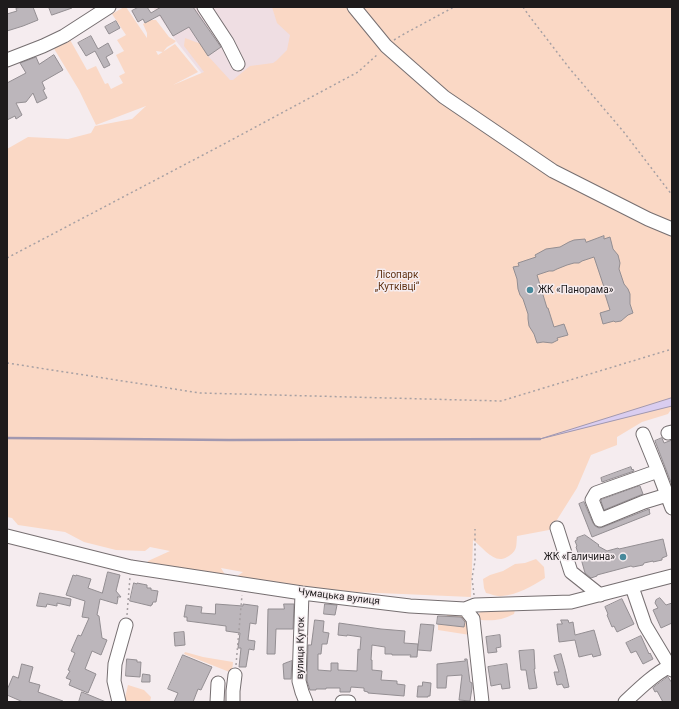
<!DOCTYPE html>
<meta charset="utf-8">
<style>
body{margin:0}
#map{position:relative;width:679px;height:709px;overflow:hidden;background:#f5ecef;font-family:Roboto,sans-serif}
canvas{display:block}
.frame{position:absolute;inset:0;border:8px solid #1e1b1c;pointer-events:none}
</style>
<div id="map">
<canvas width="679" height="709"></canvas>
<div class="frame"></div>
</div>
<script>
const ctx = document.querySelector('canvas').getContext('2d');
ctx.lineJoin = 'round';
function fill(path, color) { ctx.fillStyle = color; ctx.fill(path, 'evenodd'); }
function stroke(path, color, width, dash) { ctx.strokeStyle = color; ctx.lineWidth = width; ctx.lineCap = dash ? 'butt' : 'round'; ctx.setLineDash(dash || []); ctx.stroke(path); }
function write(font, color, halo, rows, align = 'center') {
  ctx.font = font + ' Roboto,sans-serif'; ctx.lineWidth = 3; ctx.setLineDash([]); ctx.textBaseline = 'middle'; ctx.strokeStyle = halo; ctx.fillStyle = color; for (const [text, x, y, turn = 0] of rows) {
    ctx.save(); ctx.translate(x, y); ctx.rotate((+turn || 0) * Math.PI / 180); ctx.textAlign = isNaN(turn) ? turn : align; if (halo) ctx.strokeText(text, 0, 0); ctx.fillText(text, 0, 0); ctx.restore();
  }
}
fill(new Path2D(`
 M 153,7 L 279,7 L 304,47 L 241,85 L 207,80 L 176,41 Z`), '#efdee3');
fill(new Path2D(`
 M 124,7 L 126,7 L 147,38 L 147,33 L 143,24 L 149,20 L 156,20 L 169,37 L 176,41 L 174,43 L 167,47 L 163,52 L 156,51 L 158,55 L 175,44 L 198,72 L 173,85 L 204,72 L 184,46 L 185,38 L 201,44 L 208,56 L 230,80 L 233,80 L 250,66 L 273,63 L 276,61 L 287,50 L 290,35 L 277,23 L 272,7 L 672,7 L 672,408 L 668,414 L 642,422 L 617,437 L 617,445 L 591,455 L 577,488 L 555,523 L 551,528 L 549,530 L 517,536 C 516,546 518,551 507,557 C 494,565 483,547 473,540 L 471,597 L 356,592 L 309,587 L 260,584 L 233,579 L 243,572 L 221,568 L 227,578 L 146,566 L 148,561 L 170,551 L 150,547 L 145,551 L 116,550 L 84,542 L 65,532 L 18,525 L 12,518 L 7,517 L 7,149 L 28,137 L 68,139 L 91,133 L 95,126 L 132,119 L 146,106 L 96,125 L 79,90 L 53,47 L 69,38 L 87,70 L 96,66 L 105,84 L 108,83 L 111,89 L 123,83 L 119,76 L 125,73 L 116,55 L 124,51 L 117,40 L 126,35 L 112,14 Z
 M 536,559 L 544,567 L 545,578 C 533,586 516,595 502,596 C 497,597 491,594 486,593 L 484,588 L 483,579 L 490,575 L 503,571 L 515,564 L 525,563 Z
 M 515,610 L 514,614 C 502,620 494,621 481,620 L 477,615 L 482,611 Z
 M 451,614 L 466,615 L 470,635 L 438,630 L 438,616 L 447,616 L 447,615 Z
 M 185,652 L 203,657 L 233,662 L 232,673 L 184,654 Z
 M 128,685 L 144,690 L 151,697 L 150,702 L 124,702 Z`), '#fad8c5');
const water = new Path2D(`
 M 672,398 L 672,406 L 540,439 Z`);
fill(water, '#d9cdf0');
stroke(water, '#a198b0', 1);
stroke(new Path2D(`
 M 7,438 L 229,440 L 540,439`), '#a198b0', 2.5);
const building = new Path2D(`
 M 21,7 L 33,7 L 38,20 L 23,26 L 7,31 L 7,14 L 17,11 L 16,9 Z
 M 49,7 L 72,7 L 72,8 L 52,15 Z
 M 139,7 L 147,7 L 151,13 L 161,7 L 193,7 L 221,47 L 208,56 L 189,27 L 173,36 L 160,15 L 145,23 L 143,19 L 138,22 L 132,11 Z
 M 116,21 L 120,28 L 109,34 L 105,27 Z
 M 91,36 L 98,49 L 108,43 L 113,53 L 106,57 L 110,65 L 104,68 L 95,51 L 86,56 L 78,43 Z
 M 54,55 L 63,70 L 42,82 L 45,89 L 43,90 L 47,98 L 37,103 L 33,93 L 26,102 L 16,103 L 22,115 L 16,119 L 15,116 L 7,120 L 7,83 L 26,73 L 20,63 L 36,57 L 39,64 Z
 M 604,236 L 604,239 L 610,237 L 613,249 L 618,255 L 620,263 L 619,269 L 624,284 L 628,289 L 630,294 L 630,304 L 633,313 L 628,315 L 621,321 L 615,322 L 614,321 L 603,324 L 600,313 L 610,310 L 604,291 L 605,290 L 594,257 L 582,261 L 579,263 L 574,263 L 567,265 L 557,269 L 553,271 L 549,271 L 537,275 L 547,308 L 548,308 L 554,327 L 564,324 L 568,335 L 557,338 L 558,340 L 552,343 L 543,342 L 537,343 L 534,334 L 529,326 L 528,319 L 528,314 L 523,299 L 520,295 L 518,289 L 517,279 L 513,267 L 519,266 L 518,263 L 536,257 L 535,255 L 546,249 L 560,247 L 569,242 L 574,240 L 585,239 L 586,242 Z
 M 662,438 L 664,443 L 672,440 L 672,485 L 655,441 Z
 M 631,467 L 632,470 L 633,469 L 634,471 L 602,482 L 601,478 Z
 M 640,486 L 643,494 L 604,510 L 601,501 L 601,500 Z
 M 584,502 L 593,523 L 595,526 L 599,528 L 603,527 L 649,509 L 650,510 L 649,510 L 650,514 L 592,537 L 579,504 Z
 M 585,535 L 599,545 L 598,546 L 607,551 L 618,548 L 619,549 L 663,539 L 667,556 L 662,558 L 662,560 L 653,562 L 653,561 L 644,563 L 643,565 L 633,567 L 631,566 L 616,570 L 597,575 L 597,576 L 591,578 L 585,573 L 580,555 L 579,556 L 576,547 L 577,546 L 575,541 L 577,540 L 577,538 Z
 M 108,572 L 120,575 L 116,591 L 121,597 L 117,597 L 118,598 L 117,604 L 100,599 L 97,615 L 99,616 L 102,638 L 107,640 L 101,655 L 92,651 L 85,669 L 96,674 L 88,693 L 69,685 L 71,680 L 66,678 L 70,671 L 68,670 L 75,653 L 71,651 L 78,635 L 81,636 L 89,618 L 82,617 L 85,601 L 66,595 L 73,575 L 76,576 L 76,575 L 91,579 L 88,588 L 102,593 Z
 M 134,583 L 137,584 L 137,583 L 147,585 L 147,588 L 151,588 L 151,590 L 158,591 L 156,602 L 153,602 L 152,605 L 151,605 L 151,606 L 130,601 Z
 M 40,593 L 71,599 L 70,606 L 57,603 L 57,606 L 47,604 L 46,607 L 37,606 Z
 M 660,598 L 666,605 L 672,603 L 672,623 L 661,628 L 653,610 L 658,608 L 655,603 L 656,600 Z
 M 622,599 L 634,624 L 617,632 L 614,626 L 612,627 L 607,615 L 608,614 L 605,607 Z
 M 216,604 L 243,606 L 243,604 L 258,606 L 256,624 L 250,623 L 248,640 L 255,641 L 254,650 L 249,649 L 246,667 L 239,667 L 241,648 L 238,648 L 240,633 L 226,631 L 226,626 L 187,621 L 187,617 L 184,617 L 186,605 L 202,607 L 201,613 L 215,614 Z
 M 284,604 L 294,604 L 293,629 L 276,629 L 275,654 L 267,654 L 268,609 L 284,609 Z
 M 325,604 L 337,605 L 335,615 L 324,614 Z
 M 438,616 L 461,617 L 465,622 L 464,627 L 437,624 Z
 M 315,620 L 324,621 L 323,632 L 329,633 L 327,644 L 322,644 L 321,654 L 318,654 L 318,670 L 331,671 L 331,663 L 338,663 L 338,670 L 357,671 L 358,649 L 360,650 L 361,637 L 347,635 L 347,636 L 338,635 L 339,623 L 381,629 L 405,631 L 404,643 L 418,644 L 417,657 L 410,657 L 411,655 L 392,655 L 392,654 L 385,654 L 385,647 L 372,645 L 371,660 L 372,660 L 372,670 L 382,671 L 381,680 L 397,681 L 397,684 L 405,685 L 404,696 L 368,693 L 368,692 L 364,691 L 364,688 L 351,687 L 350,692 L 340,692 L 340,688 L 326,688 L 326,689 L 316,689 L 316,690 L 310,690 L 307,681 L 308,645 L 311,645 Z
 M 561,620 L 568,620 L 569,623 L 573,622 L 575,635 L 594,630 L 601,655 L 593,657 L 592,654 L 579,657 L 575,640 L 559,642 L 557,624 L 562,624 Z
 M 421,624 L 434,625 L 431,651 L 418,650 Z
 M 184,632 L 185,645 L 175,646 L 174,633 Z
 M 500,635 L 501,647 L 496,648 L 497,652 L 488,653 L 486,637 Z
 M 641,636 L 649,654 L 650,653 L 653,659 L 643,664 L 636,651 L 631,653 L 626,643 Z
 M 534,650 L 535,669 L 534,669 L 537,688 L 529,689 L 526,670 L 521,670 L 519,651 Z
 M 561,654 L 565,669 L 569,687 L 564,688 L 562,684 L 557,685 L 554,672 L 559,672 L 554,656 Z
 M 183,655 L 212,667 L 201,690 L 198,689 L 193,702 L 174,702 L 178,693 L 168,689 Z
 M 127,659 L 137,660 L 137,662 L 141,662 L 140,677 L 126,676 Z
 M 465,659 L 467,659 L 470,682 L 472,683 L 472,688 L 470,701 L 459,700 L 462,675 L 447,676 L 446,688 L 437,688 L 437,664 L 465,661 Z
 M 292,661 L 291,679 L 284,679 L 283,664 L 288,662 Z
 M 22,664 L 33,667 L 29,682 L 40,685 L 38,692 L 63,701 L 63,702 L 23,702 L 7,695 L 7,690 L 13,676 L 18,678 Z
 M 507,664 L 510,688 L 502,689 L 501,684 L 491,686 L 488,667 Z
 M 143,674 L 150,675 L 150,682 L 142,682 Z
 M 668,677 L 672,683 L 672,702 L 663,702 L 657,691 L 655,692 L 653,688 Z
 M 423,682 L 431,683 L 430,696 L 428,696 L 428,697 L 417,697 L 418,686 L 422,686 Z
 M 82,692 L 106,702 L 79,702 Z`);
fill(building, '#bcb6bb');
stroke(building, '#938e92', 1);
const minor = new Path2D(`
 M 204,7 L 227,42 L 238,64
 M 354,7 L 386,46 L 444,97 L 553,171 L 648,219 L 672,229
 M 7,60 L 43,46 L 64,36 L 109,7
 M 668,433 L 672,432
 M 643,434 L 658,471
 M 667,495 L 644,502 L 600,520 L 592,500 L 596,493 L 658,471 L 672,508
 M 557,528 L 571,572 L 600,595
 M 7,536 L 131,567 L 302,593 L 410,606 L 465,609 L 475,605 L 571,602 L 672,576
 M 632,587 L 645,625 L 672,670
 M 302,593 L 299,681 L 302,692 L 306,702
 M 465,609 L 473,619 L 482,702
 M 119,702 L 114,681 L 115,664 L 126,625
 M 217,702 L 218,683
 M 233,702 L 233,691 L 235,675
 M 342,702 L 349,702
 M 625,702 C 639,689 653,675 670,666`);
stroke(minor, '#766f71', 15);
stroke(new Path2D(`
 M 523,7 L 530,17 L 570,69 L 623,131 L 672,195
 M 394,40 L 404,34 L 454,7
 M 7,258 L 222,145 L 358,72 L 378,54
 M 7,363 L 200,393 L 501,401 L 672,349
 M 474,595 L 472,578 L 475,561 L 475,529
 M 127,615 L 130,577
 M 236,665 L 242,595`), '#a7a0a3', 1.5, [2, 3]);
stroke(minor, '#fff', 13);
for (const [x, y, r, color] of [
 [530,290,4,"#47899b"],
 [623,557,4,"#47899b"]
]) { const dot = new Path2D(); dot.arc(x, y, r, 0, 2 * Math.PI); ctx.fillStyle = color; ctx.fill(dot); stroke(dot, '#f5ecef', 1.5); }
write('10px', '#613314', '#f5ecef', [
 ["Лісопарк",397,275],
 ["„Кутківці“",397,287]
]);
write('10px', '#1e1b1c', '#f5ecef', [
 ["ЖК «Панорама»",538,290],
 ["ЖК «Галичина»",615,557,"right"]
], 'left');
write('10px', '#1e1b1c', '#f5ecef', [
 ["Чумацька вулиця",339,597,7],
 ["вулиця Куток",301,648,-89]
]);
</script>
